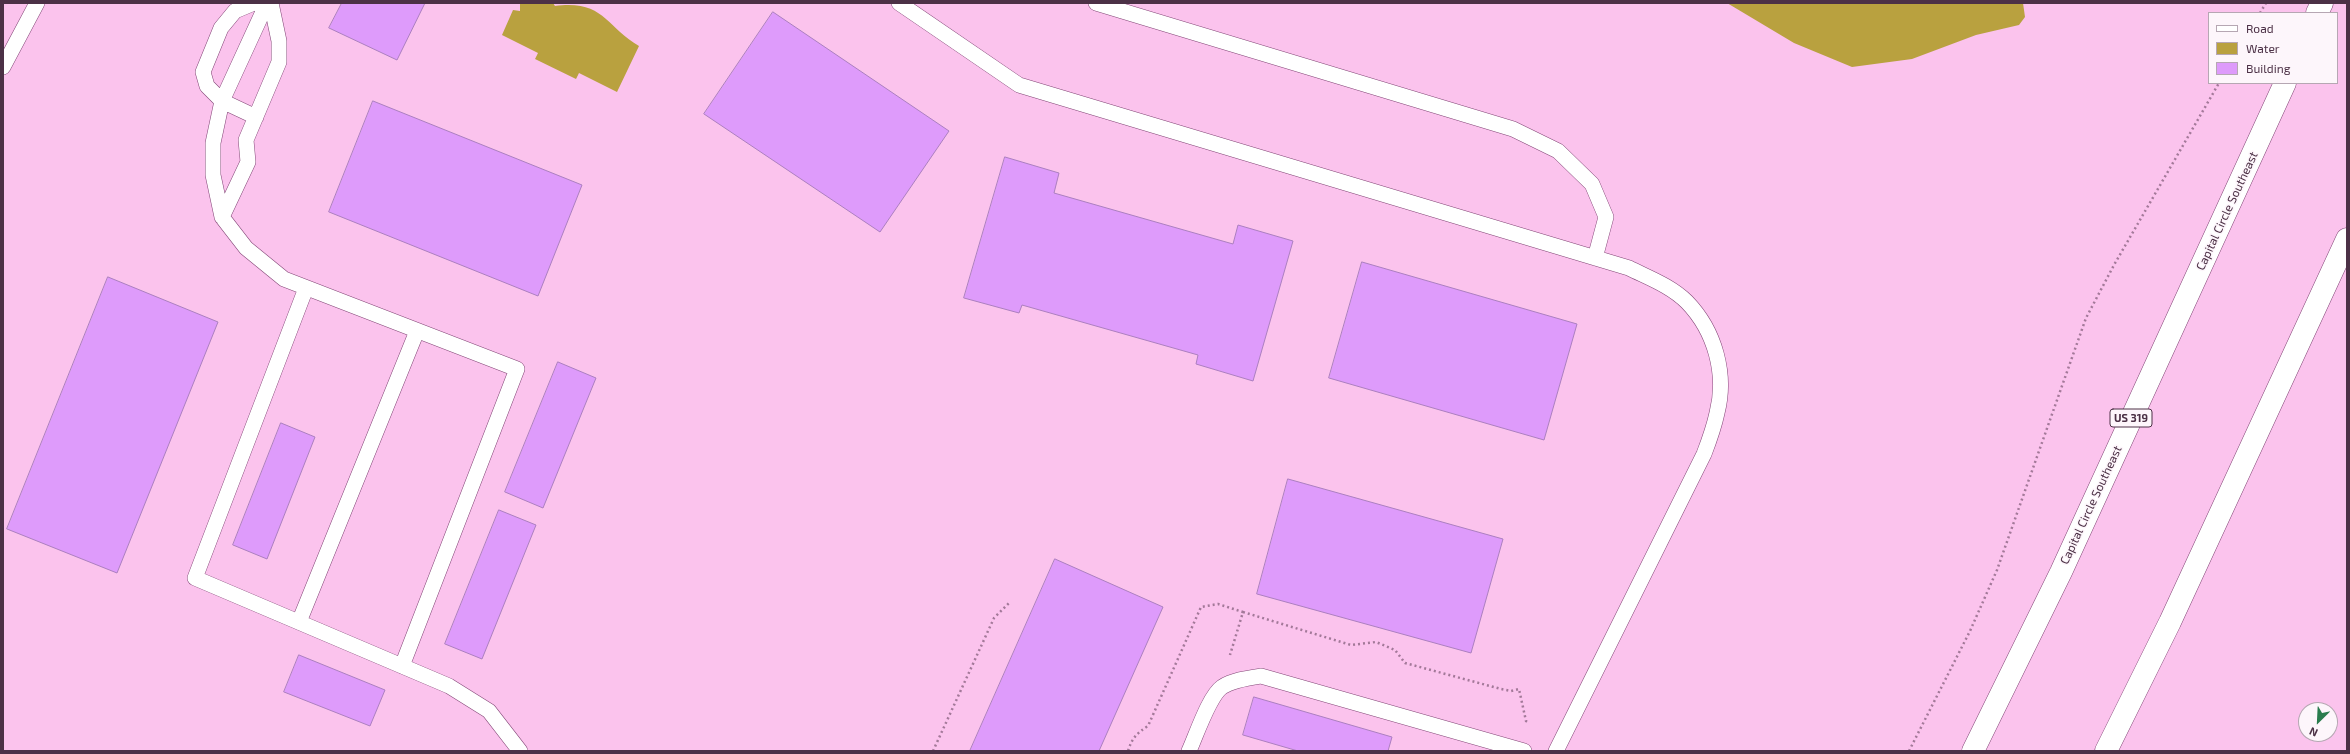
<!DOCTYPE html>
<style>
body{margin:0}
#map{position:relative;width:2350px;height:754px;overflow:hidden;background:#fbc3ed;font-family:"Exo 2",sans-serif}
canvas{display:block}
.frame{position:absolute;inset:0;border:4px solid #4c3146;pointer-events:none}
.legend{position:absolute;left:2208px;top:12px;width:130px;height:72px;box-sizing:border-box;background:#fdf6fb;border:1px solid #b6a7b3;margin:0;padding:5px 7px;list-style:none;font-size:12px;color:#4c3146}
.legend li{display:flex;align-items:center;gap:8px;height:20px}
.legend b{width:20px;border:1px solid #b6a7b3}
.north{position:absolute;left:2298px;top:702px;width:40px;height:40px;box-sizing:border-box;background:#fdf6fb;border:1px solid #b6a7b3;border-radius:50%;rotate:204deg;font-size:11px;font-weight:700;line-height:16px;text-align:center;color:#4c3146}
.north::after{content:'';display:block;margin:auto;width:14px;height:18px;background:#2a7c4e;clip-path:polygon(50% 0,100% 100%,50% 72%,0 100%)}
</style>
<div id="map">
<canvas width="2350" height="754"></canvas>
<div class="frame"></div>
<ul class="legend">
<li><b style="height:5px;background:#fff"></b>Road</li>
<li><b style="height:11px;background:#b9a13f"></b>Water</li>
<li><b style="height:11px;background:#de9bfb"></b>Building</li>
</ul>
<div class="north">N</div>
</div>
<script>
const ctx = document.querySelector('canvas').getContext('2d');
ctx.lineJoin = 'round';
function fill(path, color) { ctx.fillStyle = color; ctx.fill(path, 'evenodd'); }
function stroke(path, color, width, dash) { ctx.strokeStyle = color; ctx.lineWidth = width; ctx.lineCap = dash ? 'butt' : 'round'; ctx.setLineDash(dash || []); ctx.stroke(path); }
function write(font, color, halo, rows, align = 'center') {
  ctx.font = font + ' "Exo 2",sans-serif'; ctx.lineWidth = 3; ctx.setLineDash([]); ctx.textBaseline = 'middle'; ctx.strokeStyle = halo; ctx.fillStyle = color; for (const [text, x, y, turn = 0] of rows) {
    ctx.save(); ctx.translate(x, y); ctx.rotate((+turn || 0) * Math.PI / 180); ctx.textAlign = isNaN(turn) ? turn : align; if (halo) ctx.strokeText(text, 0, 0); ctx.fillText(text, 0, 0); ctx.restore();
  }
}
fill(new Path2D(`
 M 520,3 L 553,3 L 555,6 C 604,0 605,26 639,46 L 617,92 L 579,73 L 576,79 L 535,59 L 538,53 L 502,35 L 513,10 L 520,11 Z
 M 1727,3 L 2023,3 L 2025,17 L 2019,25 L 1976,35 L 1912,59 L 1852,67 L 1794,43 Z`), '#b9a13f');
const building = new Path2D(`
 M 342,3 L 425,3 L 397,60 L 329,28 Z
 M 773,12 L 949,131 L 880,232 L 704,114 Z
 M 373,101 L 582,185 L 538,296 L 329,212 Z
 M 1005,157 L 1059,173 L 1054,193 L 1233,244 L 1238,225 L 1293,241 L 1253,381 L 1196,364 L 1198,355 L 1022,305 L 1019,313 L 964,298 Z
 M 1362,262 L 1577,324 L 1544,440 L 1329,378 Z
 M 108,277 L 218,322 L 117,573 L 7,529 Z
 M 558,362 L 596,378 L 543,508 L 505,492 Z
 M 281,423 L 315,437 L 267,559 L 233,545 Z
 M 1288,479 L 1503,539 L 1471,653 L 1257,594 Z
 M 499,510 L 536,525 L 482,659 L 445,644 Z
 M 1055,559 L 1163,607 L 1099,751 L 970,751 Z
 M 299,655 L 385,690 L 370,726 L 284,692 Z
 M 1254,697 L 1392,737 L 1388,751 L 1298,751 L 1243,735 Z`);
fill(building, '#de9bfb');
stroke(building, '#ab7fbf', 1);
const lane = new Path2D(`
 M 254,3 L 235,11 L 221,28 L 203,72 L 207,86 L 222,101 L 256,117
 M 267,3 L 222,101 L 213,143 L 213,175 L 222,217 L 246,248 L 284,279 L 517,369 L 402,666
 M 899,3 L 1019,85 L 1629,268 C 1649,278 1671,286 1687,302 C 1715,331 1727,374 1717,413 C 1714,427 1709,441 1704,454 L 1556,751
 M 1096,3 L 1513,129 L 1558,151 L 1592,184 L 1606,217 L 1595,258
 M 3,67 L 37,3
 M 222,217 L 248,162 L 246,140 L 279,62 L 279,41 L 271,3
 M 306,288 L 195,578 L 449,686 L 489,711 L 520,751
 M 299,622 L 417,331
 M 1189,751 C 1196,736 1209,696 1222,687 C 1233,680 1248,678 1261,676 L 1524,751`);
const primary = new Path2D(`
 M 2317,13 L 2322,3
 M 1973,751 L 2061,572 L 2285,83
 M 2106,751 L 2170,622 L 2347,239`);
stroke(lane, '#834777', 16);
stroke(primary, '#834777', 23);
stroke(new Path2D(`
 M 2260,13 L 2266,3
 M 1243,612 L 1351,645 L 1376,642 L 1395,650 L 1405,663 L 1501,689 L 1511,691 L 1519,689 L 1526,721 L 1529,723
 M 933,751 L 994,618 L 1009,603
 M 1128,751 C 1132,738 1137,733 1148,726 L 1201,607 L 1218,604 L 1243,612 L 1230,655
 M 1909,751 L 1970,631 L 1997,570 L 2086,318 L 2114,265 L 2219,83`), '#a37999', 2.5, [2, 3]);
stroke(lane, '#fff', 15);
stroke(primary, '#fff', 22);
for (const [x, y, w] of [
 [2131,418,42]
]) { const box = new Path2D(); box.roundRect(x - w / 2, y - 9, w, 18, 3); ctx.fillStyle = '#fdf6fb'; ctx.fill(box); stroke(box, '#4c3146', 1); }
write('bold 11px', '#4c3146', null, [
 ["US 319",2131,418]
]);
write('12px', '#4c3146', '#fdf6fb', [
 ["Capital Circle Southeast",2227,211,-65],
 ["Capital Circle Southeast",2091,505,-65]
]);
</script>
